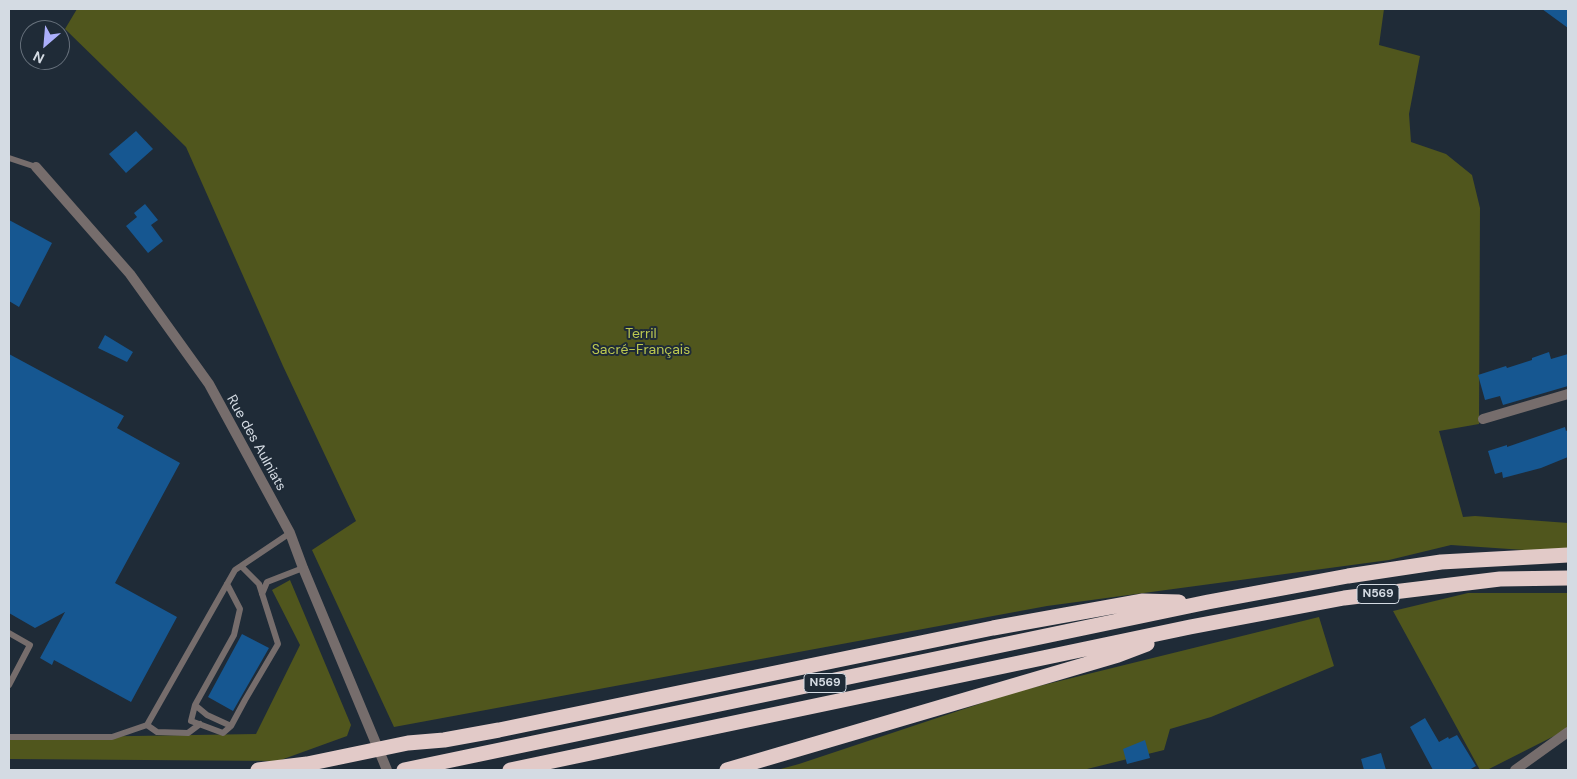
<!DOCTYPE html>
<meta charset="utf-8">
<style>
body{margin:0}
#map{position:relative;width:1577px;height:779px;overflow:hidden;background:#1f2b37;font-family:"DM Sans",sans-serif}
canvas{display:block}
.frame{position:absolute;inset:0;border:10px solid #d4dbe3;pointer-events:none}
.north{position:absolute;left:20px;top:20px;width:50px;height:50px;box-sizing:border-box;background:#1f2b37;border:1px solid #67717c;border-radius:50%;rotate:207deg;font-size:14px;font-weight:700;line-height:20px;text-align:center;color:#d4dbe3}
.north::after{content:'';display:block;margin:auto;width:18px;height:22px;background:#abaffb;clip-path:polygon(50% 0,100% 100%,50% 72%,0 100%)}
</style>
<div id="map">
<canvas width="1577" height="779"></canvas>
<div class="frame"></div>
<div class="north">N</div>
</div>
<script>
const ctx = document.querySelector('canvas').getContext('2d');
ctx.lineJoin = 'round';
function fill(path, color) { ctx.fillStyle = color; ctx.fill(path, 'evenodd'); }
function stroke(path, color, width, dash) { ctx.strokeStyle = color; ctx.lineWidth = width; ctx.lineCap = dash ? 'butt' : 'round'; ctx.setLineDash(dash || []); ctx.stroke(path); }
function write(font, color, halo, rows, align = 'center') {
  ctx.font = font + ' "DM Sans",sans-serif'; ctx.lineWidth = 4; ctx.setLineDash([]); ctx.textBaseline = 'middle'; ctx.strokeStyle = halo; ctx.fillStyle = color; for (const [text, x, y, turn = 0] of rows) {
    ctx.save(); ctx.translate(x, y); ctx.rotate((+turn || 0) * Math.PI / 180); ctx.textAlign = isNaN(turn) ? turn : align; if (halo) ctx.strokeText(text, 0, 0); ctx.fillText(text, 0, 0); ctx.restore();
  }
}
fill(new Path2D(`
 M 77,9 L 1384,9 L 1379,45 L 1420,56 L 1409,114 L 1411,142 L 1446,154 L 1472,175 L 1480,208 L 1479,424 L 1439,431 L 1463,517 L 1475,516 L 1568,523 L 1568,553 L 1451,545 L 1389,560 L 1047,606 L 394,727 L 312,550 L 356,521 L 283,366 L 186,147 L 65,29 Z
 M 290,580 L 351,725 L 347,736 L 278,761 L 9,759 L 9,734 L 72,737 L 256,734 L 300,645 L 272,590 Z
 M 1468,593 L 1568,593 L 1568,729 L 1487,770 L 1480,770 L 1393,611 Z
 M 1319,617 L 1334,666 L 1211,717 L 1170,729 L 1164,750 L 1083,770 L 777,770 L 799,764 L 1015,692 Z`), '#50561d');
fill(new Path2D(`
 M 1542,9 L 1568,9 L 1568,28 Z
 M 136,131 L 153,149 L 126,173 L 109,154 Z
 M 145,204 L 158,220 L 151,225 L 163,241 L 148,253 L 126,226 L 137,217 L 134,213 Z
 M 9,220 L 52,243 L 19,307 L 9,301 Z
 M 105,335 L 133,352 L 127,362 L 98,348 Z
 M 1549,352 L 1551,359 L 1568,354 L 1568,386 L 1503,405 L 1500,396 L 1485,400 L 1478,375 L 1506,366 L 1507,368 L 1532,360 L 1532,358 Z
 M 9,354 L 124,416 L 117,428 L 180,463 L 115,583 L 177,617 L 131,702 L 54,660 L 52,665 L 40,658 L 65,612 L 35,628 L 9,613 Z
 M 1565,427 L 1566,431 L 1568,430 L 1568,457 L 1541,468 L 1503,478 L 1502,472 L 1495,474 L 1488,451 L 1507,445 L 1507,447 Z
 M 242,634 L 269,648 L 233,711 L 208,697 Z
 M 1425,718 L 1439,742 L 1448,737 L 1449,739 L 1457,735 L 1476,766 L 1469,770 L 1433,770 L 1410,727 Z
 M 1145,740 L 1150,758 L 1127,764 L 1123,749 Z
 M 1381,753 L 1386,770 L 1364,770 L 1361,759 Z`), '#165791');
stroke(new Path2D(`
 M 9,158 L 36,167
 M 227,584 L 240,609 L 234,635 L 195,705 L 207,715 L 231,726 L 245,700 L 278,644 L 259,584 L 241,566
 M 262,594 L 267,582 L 303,568
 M 9,633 L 30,645 L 9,685
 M 195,705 L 191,721 L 223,733 L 231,726
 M 147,725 L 157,732 L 188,733 L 200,724
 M 9,737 L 112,737 L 147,725 L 235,570 L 290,533`), '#766d6c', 6);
stroke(new Path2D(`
 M 36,167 L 130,274 L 209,384 L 290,533 L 303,568 L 387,770
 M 1483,419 L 1568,394
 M 1515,770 L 1568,732`), '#766d6c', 10);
stroke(new Path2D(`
 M 258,770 L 307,764 L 408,743 L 444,740 L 499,730 L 993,628 L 1143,601 L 1179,602
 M 404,770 L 1208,602 L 1348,576 L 1441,562 L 1568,555
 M 510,770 L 1190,627 L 1344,598 L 1500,579 L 1568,578
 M 727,770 L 1118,655 L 1147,644`), '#e2cac8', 15);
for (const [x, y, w] of [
 [1378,594,42],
 [825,683,42]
]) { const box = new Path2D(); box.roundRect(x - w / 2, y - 9.5, w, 19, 4); ctx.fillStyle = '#1f2b37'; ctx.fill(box); stroke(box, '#d4dbe3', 1); }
write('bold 12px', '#d4dbe3', null, [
 ["N569",1378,594],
 ["N569",825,683]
]);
write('14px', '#bcc850', '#1f2b37', [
 ["Terril",641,334],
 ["Sacré-Français",641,350]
]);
write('14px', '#d4dbe3', '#1f2b37', [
 ["Rue des Aulniats",256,443,61]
]);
</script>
